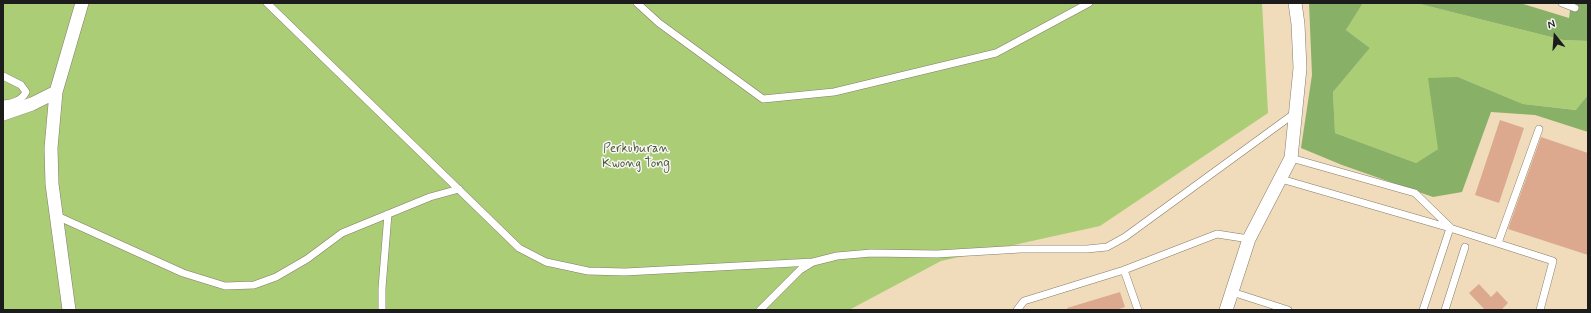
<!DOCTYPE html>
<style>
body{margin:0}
#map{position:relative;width:1591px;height:313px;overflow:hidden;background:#f0dcba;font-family:Mynerve,sans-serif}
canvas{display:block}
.frame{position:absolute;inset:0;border:4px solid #1c1c1c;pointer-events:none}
.north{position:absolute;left:1535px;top:16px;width:40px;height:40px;-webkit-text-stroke:3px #f6f6f2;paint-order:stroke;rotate:343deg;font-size:11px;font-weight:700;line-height:16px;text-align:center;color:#1c1c1c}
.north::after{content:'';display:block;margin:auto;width:14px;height:18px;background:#1c1c1c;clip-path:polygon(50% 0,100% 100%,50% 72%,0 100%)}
</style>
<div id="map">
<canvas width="1591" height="313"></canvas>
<div class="frame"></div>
<div class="north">N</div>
</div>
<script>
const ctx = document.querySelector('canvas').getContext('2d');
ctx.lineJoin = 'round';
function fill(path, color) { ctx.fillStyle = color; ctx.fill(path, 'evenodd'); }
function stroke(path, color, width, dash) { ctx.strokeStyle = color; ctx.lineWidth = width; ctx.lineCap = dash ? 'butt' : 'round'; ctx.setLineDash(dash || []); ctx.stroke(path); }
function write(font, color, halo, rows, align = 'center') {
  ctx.font = font + ' Mynerve,sans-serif'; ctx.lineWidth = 3; ctx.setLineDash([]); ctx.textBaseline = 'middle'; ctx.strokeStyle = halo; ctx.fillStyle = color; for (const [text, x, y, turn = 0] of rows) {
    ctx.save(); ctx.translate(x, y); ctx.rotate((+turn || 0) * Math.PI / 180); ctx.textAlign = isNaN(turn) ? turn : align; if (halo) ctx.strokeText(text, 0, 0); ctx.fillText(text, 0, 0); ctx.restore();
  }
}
fill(new Path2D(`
 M 3,3 L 1262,3 L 1268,113 L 1100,226 L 941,261 L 849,310 L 3,310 Z
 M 1363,3 L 1416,3 L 1563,40 L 1588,41 L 1588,95 L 1577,110 L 1523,104 L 1458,77 L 1438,149 L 1416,163 L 1335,133 L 1333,92 L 1370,48 L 1346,30 Z`), '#abcd76');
fill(new Path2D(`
 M 1309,3 L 1363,3 L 1346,30 L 1370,48 L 1333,92 L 1335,133 L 1416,163 L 1438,149 L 1428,78 L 1458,77 L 1523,104 L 1576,110 L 1588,95 L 1588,132 L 1535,115 L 1491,112 L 1462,192 L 1433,197 L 1342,165 L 1301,148 L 1312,75 Z
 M 1416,3 L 1520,3 L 1569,18 L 1571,3 L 1588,3 L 1588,41 L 1563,40 Z`), '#88b067');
fill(new Path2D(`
 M 1500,120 L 1524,128 L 1499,203 L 1475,195 Z
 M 1541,137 L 1588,153 L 1588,255 L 1508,229 Z
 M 1479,284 L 1491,297 L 1497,291 L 1508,303 L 1501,310 L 1485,310 L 1469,293 Z
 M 1120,292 L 1125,307 L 1116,310 L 1068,310 L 1067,308 Z`), '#dca98f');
const lane = new Path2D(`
 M 267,3 L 519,248 L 546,262 L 588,271 L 625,272 L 813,262 L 837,256 L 871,253 L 937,254 L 1021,249 L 1087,249 L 1107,247 L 1125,237 L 1295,113
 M 637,3 L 659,23 L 763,99 L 834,92 L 996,53 L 1089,3
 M 1562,3 L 1575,8
 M 3,76 L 21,85 L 26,92 C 22,100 12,104 3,104
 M 1291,158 L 1415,193 L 1450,227
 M 1281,179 L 1450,228 L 1553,261 L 1540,310
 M 57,216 L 183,273 L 225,286 L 254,285 L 276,277 L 307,259 L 342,233 L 430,197 L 459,189
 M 1498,243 L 1539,129
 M 1124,270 L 1138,310
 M 1232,292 L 1288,310
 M 382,310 L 382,288 L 388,214
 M 760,310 L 800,270 L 813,262
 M 1017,310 L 1024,301 L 1124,270 L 1217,234 L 1249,239
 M 1423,310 L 1450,228
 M 1445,310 L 1465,247`);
const street = new Path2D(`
 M 56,92 L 51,148 L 52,184 L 69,310
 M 3,114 L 32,104 L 56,92 L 82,3
 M 1226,310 L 1249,239 L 1291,158 L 1300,68 L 1298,24 L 1295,3`);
stroke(lane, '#867c6b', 8);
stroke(street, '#867c6b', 14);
stroke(lane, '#fff', 7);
stroke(street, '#fff', 13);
write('13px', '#4e5a3c', '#f6f6f2', [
 ["Perkuburan",636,149],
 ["Kwong Tong",636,164]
]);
</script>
